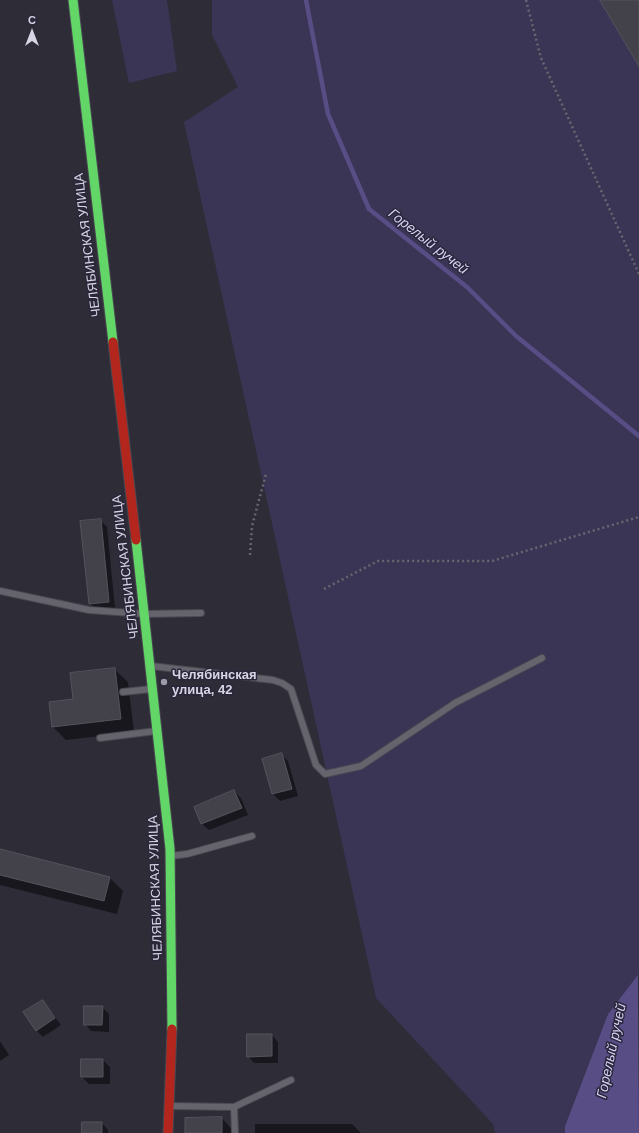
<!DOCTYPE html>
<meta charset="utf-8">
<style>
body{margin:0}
#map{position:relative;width:639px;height:1133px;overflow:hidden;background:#2e2c37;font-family:Helvetica,sans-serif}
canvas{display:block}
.north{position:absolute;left:12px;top:12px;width:40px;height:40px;-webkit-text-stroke:3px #2a273b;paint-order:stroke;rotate:0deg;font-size:11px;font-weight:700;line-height:16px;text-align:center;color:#d8d6e4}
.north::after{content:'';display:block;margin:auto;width:14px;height:18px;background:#d8d6e4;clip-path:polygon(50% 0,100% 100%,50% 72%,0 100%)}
</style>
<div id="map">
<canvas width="639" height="1133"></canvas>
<div class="north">С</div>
</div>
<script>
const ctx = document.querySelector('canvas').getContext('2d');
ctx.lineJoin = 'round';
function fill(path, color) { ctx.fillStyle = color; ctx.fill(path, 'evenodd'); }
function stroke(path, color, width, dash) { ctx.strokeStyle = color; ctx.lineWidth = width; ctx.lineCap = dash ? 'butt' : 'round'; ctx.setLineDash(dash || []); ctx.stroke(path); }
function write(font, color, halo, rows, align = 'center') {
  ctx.font = font + ' Helvetica,sans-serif'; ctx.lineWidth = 3; ctx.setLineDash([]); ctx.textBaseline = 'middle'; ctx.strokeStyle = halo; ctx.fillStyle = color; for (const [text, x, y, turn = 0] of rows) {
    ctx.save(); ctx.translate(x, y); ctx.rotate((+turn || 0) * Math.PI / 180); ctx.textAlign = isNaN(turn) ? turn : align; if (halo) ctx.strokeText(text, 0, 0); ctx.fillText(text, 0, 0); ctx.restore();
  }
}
fill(new Path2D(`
 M 112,0 L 167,0 L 177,71 L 129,83 Z
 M 212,0 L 639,0 L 639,976 L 608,1014 L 565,1126 L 565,1133 L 495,1133 L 493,1124 L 376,998 L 184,122 L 238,87 L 212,35 Z`), '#3a3555');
fill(new Path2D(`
 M 638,975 L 639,1133 L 565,1133 L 565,1126 L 608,1014 Z`), '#584d85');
fill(new Path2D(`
 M 100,520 L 107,527 L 115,608 L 97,610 L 90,604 Z
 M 114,669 L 128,682 L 134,732 L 66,740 L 53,727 L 74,700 Z
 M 281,754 L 288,761 L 298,796 L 280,801 L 273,794 L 263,759 Z
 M 234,791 L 241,798 L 248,815 L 209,830 L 202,824 L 195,807 Z
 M 0,850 L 109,877 L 123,891 L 117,914 L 0,885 Z
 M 43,1001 L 61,1025 L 43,1037 L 36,1030 Z
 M 102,1007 L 109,1014 L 109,1032 L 91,1031 L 85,1024 Z
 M 272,1035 L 278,1042 L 278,1063 L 254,1063 L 248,1056 Z
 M 0,1041 L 9,1055 L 0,1061 Z
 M 103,1060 L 110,1067 L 110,1084 L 89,1084 L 82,1077 Z
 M 222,1118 L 235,1133 L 186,1133 Z
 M 102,1123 L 108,1130 L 108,1133 L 83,1133 Z
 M 255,1124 L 352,1124 L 361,1133 L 255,1133 Z`), '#0007');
stroke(new Path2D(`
 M 306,0 L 328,114 L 369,209 L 467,287 L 516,336 L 639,436`), '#584d85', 4.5);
const building = new Path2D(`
 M 600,0 L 639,0 L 639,66 Z
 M 101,519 L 109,602 L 89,604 L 80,521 Z
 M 115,668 L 121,719 L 52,727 L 49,702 L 73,699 L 70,673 Z
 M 282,753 L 292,789 L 272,794 L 262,759 Z
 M 234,790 L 242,808 L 201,824 L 194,807 Z
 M 0,849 L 110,877 L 104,901 L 0,875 Z
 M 43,1000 L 55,1018 L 36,1031 L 23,1012 Z
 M 84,1006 L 103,1006 L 102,1025 L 84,1025 Z
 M 247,1034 L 272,1034 L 272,1056 L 247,1057 Z
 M 81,1059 L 103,1059 L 103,1077 L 81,1077 Z
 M 222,1117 L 222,1133 L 185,1133 L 185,1118 Z
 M 82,1122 L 102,1122 L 102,1133 L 82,1133 Z`);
fill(building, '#43414a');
stroke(building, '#55535d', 1);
const lane = new Path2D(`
 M 0,591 L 89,610 L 145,614 L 201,613
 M 151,666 L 273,680 L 282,683 L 291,689 L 316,765 L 325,774 L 361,766 L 455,703 L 542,658
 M 123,692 L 151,689
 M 100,738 L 156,731
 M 171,856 L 187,854 L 252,836
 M 171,1106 L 234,1107 L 291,1080
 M 234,1107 L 235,1133`);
const fast = new Path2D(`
 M 73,0 L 113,342
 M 136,540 L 170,849 L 172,1029`);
const jam = new Path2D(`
 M 113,342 L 136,540
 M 168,1133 L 172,1029`);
stroke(lane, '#494751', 8);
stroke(fast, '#494751', 11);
stroke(jam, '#494751', 11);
stroke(new Path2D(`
 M 526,0 L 541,58 L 639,274
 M 250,555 L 252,526 L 266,474
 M 324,589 L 378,561 L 492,561 L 639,517`), '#68676f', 2.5, [2, 3]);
stroke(lane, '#65646d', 6);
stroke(fast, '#63d668', 9);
stroke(jam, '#b3261e', 9);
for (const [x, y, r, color] of [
 [164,682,4,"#9c9aa7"]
]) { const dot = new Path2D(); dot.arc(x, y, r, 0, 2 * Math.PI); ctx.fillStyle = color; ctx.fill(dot); stroke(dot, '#2a273b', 1.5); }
write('13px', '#d8d6e4', '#2a273b', [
 ["ЧЕЛЯБИНСКАЯ УЛИЦА",88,245,-97],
 ["ЧЕЛЯБИНСКАЯ УЛИЦА",126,567,-97],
 ["ЧЕЛЯБИНСКАЯ УЛИЦА",156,888,-92]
]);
write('bold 13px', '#d8d6e4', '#2a273b', [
 ["Челябинская",172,675],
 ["улица, 42",172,690]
], 'left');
write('italic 14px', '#d6d1f6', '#2a273b', [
 ["Горелый ручей",428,242,38],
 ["Горелый ручей",612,1051,-78]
]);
</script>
